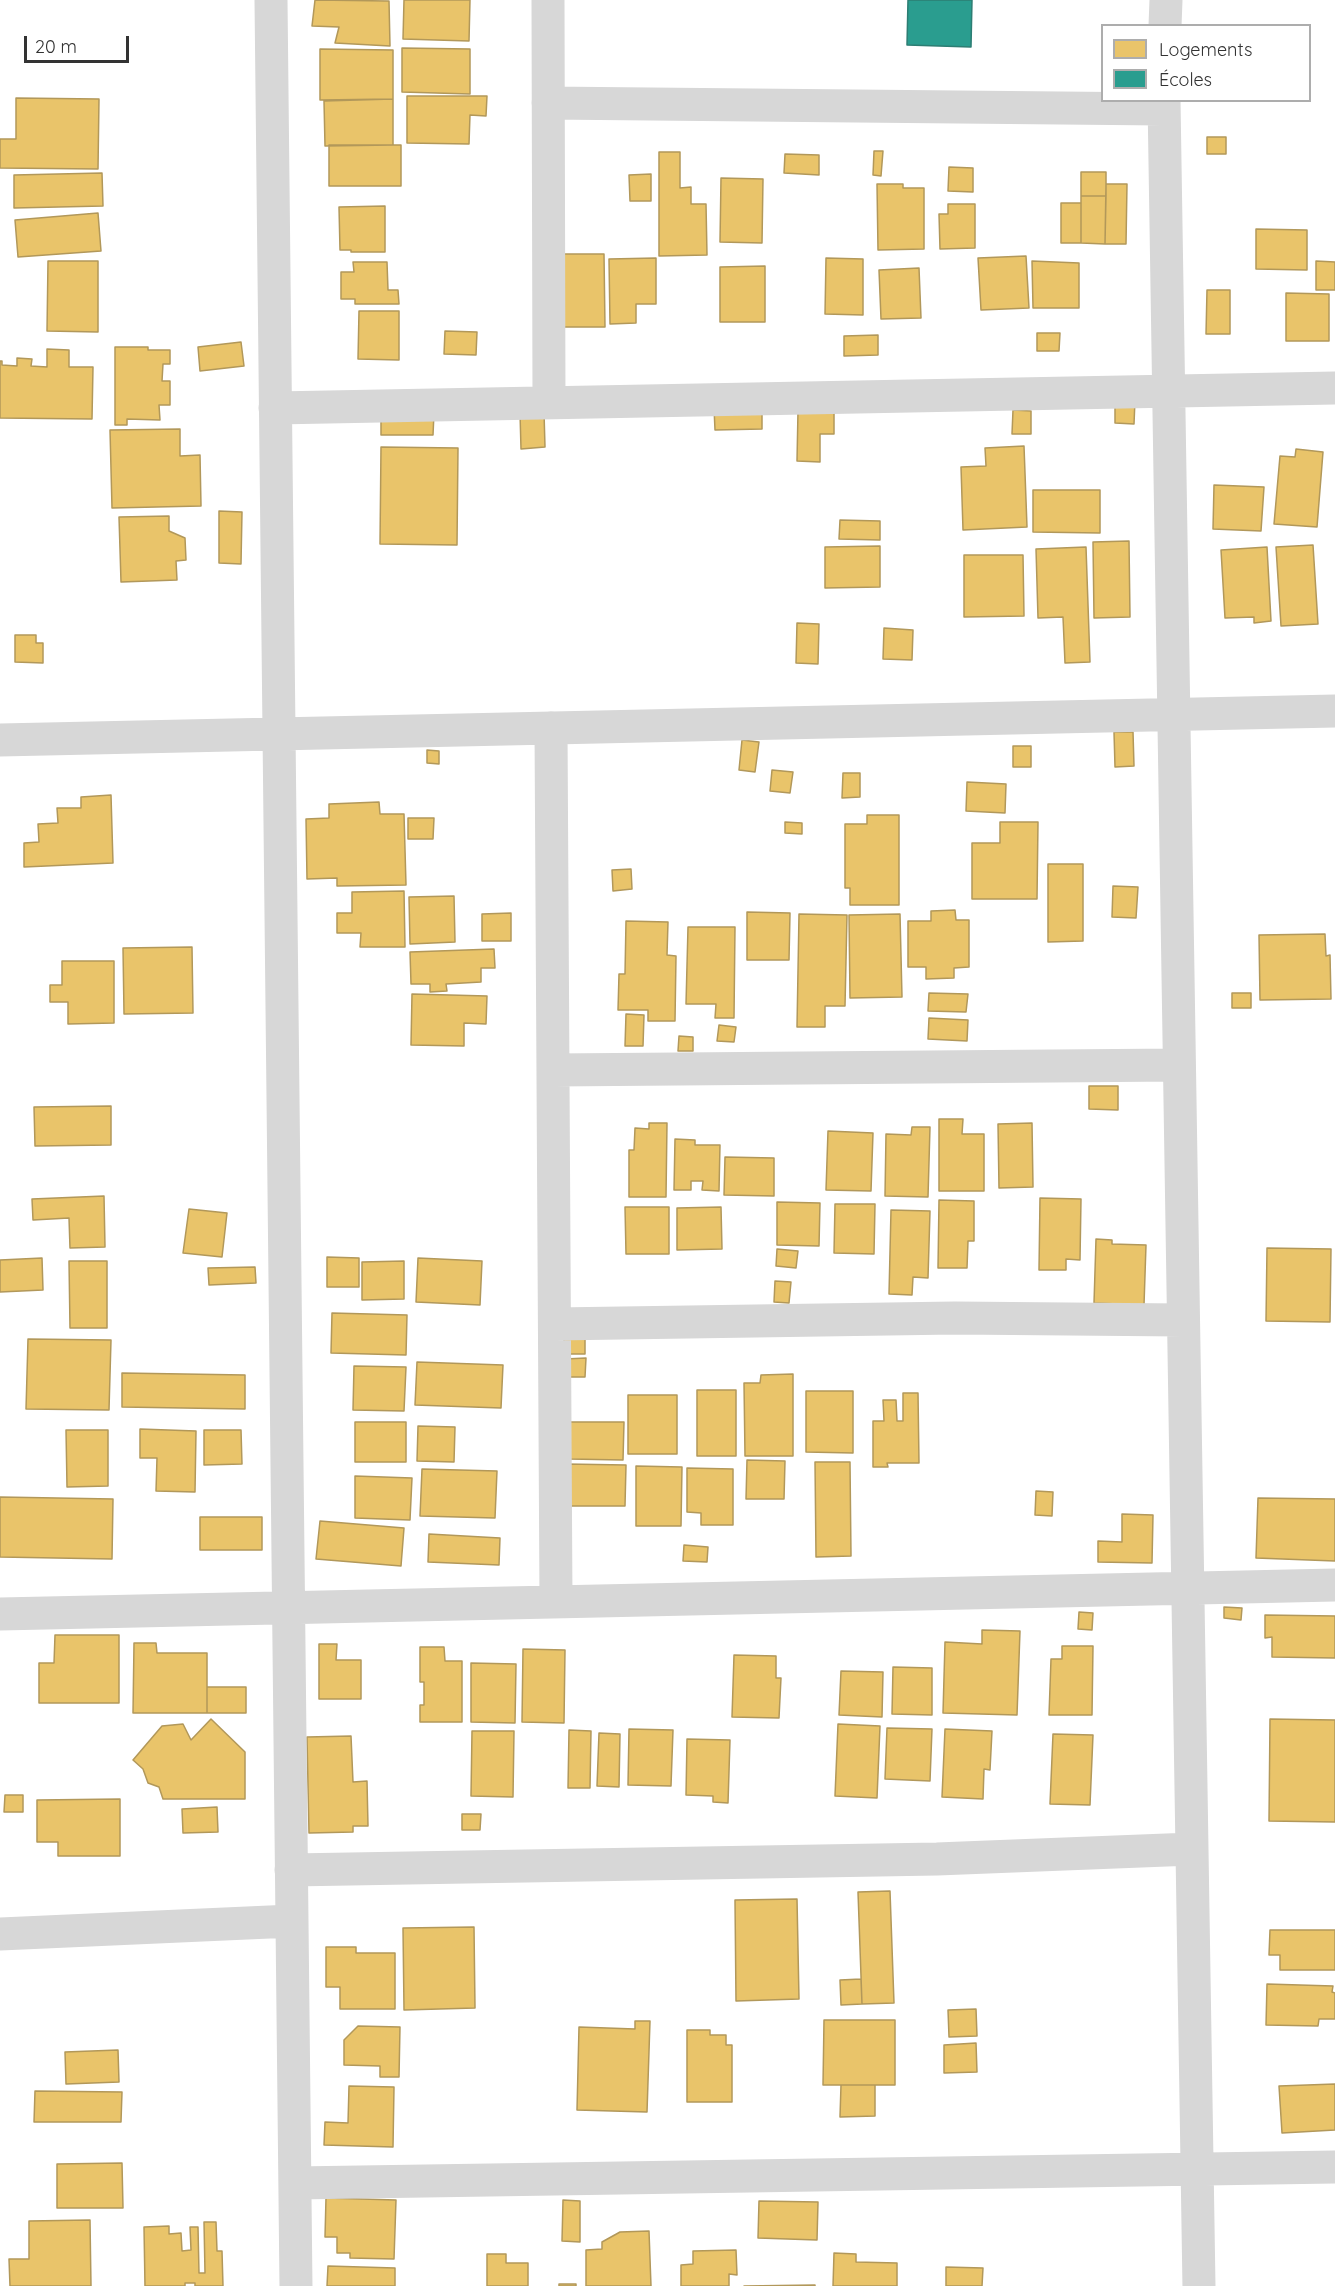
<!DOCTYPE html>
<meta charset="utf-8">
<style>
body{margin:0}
#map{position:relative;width:1335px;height:2286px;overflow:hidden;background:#fff;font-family:Quicksand,sans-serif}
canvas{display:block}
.legend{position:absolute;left:1101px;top:24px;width:210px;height:78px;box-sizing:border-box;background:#fff;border:2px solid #adadad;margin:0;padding:8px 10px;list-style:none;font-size:18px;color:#333}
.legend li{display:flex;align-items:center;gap:12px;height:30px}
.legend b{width:30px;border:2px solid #adadad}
.scale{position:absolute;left:24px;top:36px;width:105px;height:27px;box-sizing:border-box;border:3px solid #333;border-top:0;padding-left:8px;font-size:18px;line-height:21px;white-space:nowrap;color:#333;-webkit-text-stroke:4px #fff;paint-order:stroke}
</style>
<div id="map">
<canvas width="1335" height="2286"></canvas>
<ul class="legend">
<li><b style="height:16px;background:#e9c46a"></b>Logements</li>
<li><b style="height:16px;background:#2a9d8f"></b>Écoles</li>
</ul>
<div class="scale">20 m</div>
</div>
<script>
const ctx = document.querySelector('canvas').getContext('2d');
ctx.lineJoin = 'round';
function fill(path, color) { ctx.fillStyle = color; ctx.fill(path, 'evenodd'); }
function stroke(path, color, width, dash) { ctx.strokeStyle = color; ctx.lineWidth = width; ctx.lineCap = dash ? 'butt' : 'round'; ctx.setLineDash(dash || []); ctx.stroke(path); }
const homes = new Path2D(`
 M 315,0 L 389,1 L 390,46 L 335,43 L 339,27 L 312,26 Z
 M 404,0 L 470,0 L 469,41 L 403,39 Z
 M 402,48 L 470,49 L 470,94 L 402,92 Z
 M 320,49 L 393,50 L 393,99 L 320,100 Z
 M 407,96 L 487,96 L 486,116 L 470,115 L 469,144 L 407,143 Z
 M 16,98 L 99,99 L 98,169 L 0,168 L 0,139 L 16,139 Z
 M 393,99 L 393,145 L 325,146 L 324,101 Z
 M 1207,137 L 1226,137 L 1226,154 L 1207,154 Z
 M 329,145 L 401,145 L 401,186 L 329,186 Z
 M 874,151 L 883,151 L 881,176 L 873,175 Z
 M 659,152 L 680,152 L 680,188 L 691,187 L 691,204 L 706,204 L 707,255 L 659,256 Z
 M 785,154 L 819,155 L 819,175 L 784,173 Z
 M 949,167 L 973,168 L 973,192 L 948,191 Z
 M 1081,172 L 1106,172 L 1106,196 L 1081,196 Z
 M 102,173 L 103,206 L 14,208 L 14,175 Z
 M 651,174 L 651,201 L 630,201 L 629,175 Z
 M 721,178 L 763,179 L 762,243 L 720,242 Z
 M 877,184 L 903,184 L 903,188 L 924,188 L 924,249 L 878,250 Z
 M 1106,184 L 1127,184 L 1126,244 L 1105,244 Z
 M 1081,196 L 1106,196 L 1105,244 L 1081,243 Z
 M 1061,203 L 1081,203 L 1081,243 L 1061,243 Z
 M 948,204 L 975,204 L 975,248 L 940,249 L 939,214 L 948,214 Z
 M 385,206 L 385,252 L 351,252 L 351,250 L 340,250 L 339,207 Z
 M 98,213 L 101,251 L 18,257 L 15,220 Z
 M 1256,229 L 1307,230 L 1307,270 L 1256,269 Z
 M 562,254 L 604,254 L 605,327 L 562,327 Z
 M 1026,256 L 1029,308 L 981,310 L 978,258 Z
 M 656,258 L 656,304 L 636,304 L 636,323 L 610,324 L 609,259 Z
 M 826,258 L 863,259 L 863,315 L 825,314 Z
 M 48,261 L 98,261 L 98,332 L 47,331 Z
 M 1032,261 L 1079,263 L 1079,308 L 1033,308 Z
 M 1316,261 L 1335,262 L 1335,290 L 1316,290 Z
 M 353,262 L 387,262 L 388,290 L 398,290 L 399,304 L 355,304 L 355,299 L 341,299 L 341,272 L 354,272 Z
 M 765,266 L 765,322 L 720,322 L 720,267 Z
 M 919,268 L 921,318 L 881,319 L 879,270 Z
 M 1207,290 L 1230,290 L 1230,334 L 1206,334 Z
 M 1286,293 L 1329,294 L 1329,341 L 1286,341 Z
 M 359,311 L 399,311 L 399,360 L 358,359 Z
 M 445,331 L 477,332 L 476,355 L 444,354 Z
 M 1037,333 L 1060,333 L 1059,351 L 1037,351 Z
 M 878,335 L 878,355 L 844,356 L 844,336 Z
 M 241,342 L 244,366 L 200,371 L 198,347 Z
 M 115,347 L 148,347 L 148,350 L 170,350 L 170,364 L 163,364 L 162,381 L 170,381 L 170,405 L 159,405 L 160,420 L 127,419 L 127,425 L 115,425 Z
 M 47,349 L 69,350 L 69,367 L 93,367 L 92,419 L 0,418 L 0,361 L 2,361 L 2,365 L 17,366 L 17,358 L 32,359 L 31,366 L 47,367 Z
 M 1115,399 L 1135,400 L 1134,424 L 1115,423 Z
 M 714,408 L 762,408 L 762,429 L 715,430 Z
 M 1013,410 L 1031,411 L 1031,434 L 1012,434 Z
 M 798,411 L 834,411 L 834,434 L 820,434 L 820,462 L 797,461 Z
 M 544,412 L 545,447 L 521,449 L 520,413 Z
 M 381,413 L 434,413 L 433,435 L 381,435 Z
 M 180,429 L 180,456 L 200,455 L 201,506 L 112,508 L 110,430 Z
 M 1024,446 L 1027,527 L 963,530 L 961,467 L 986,466 L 985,448 Z
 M 381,447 L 458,448 L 457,545 L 380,544 Z
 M 1296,449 L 1323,452 L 1317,527 L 1274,524 L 1280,456 L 1295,457 Z
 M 1214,485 L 1264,487 L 1261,531 L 1213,529 Z
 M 1033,490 L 1100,490 L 1100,533 L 1033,532 Z
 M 219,511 L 242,512 L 241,564 L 219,563 Z
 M 169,516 L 169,531 L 185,538 L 186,560 L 176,561 L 177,580 L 121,582 L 119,517 Z
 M 840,520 L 880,521 L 880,540 L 839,539 Z
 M 1129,541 L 1130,617 L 1094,618 L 1093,542 Z
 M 1313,545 L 1318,624 L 1281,626 L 1276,547 Z
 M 880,546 L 880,587 L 825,588 L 825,547 Z
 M 1086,547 L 1090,662 L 1065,663 L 1063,617 L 1038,618 L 1036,549 Z
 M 1267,547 L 1271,621 L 1254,623 L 1254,617 L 1225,618 L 1221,550 Z
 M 964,555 L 1023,555 L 1024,616 L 964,617 Z
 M 797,623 L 819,624 L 818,664 L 796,663 Z
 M 884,628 L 913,630 L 912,660 L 883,659 Z
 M 15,635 L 36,635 L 36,643 L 43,643 L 43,663 L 15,662 Z
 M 1114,732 L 1133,732 L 1134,766 L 1115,767 Z
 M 742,740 L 759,742 L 755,772 L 739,770 Z
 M 1013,746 L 1031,746 L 1031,767 L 1013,767 Z
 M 427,750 L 439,751 L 439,764 L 427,763 Z
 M 772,770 L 793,772 L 790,793 L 770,791 Z
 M 843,773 L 860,773 L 860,797 L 842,798 Z
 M 967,782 L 1006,784 L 1005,813 L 966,811 Z
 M 111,795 L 113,863 L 24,867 L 24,843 L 39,842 L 38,824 L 58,823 L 57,808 L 81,808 L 81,797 Z
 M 379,802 L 380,814 L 404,814 L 406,885 L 337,886 L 337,878 L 307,879 L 306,819 L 329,818 L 329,804 Z
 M 867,815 L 899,815 L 899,905 L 850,905 L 850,888 L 845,888 L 845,824 L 867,824 Z
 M 408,818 L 434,818 L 433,839 L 408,839 Z
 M 785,822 L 802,823 L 802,834 L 785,833 Z
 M 1000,822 L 1038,822 L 1037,899 L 972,899 L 972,843 L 1000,843 Z
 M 1048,864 L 1083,864 L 1083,941 L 1048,942 Z
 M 631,869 L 632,889 L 613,891 L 612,870 Z
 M 1113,886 L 1138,887 L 1136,918 L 1112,917 Z
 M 404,891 L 405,947 L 360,947 L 361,933 L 337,933 L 337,913 L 352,913 L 352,892 Z
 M 454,896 L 455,942 L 410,944 L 409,897 Z
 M 955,910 L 956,920 L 969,920 L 969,967 L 954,968 L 954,978 L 926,979 L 926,967 L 908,967 L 908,921 L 931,921 L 931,911 Z
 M 747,912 L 790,913 L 789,960 L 747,960 Z
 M 511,913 L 511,941 L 482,941 L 482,914 Z
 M 799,914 L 847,915 L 845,1006 L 825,1006 L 825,1027 L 797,1027 Z
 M 900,914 L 902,997 L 850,998 L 849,915 Z
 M 626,921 L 668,922 L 667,955 L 676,956 L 675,1021 L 648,1021 L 648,1010 L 618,1010 L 619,974 L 625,974 Z
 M 688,927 L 735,927 L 734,1018 L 715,1018 L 716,1004 L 686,1004 Z
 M 1325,934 L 1326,956 L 1330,955 L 1331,999 L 1260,1000 L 1259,935 Z
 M 192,947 L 193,1013 L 124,1014 L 123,948 Z
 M 494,949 L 495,968 L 481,968 L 481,982 L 446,984 L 447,991 L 430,992 L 430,984 L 411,984 L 410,952 Z
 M 62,961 L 114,961 L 114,1023 L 68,1024 L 68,1002 L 50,1002 L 50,985 L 62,985 Z
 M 929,993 L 968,994 L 966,1012 L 928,1011 Z
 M 1232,993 L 1251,993 L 1251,1008 L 1232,1008 Z
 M 412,994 L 487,996 L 486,1024 L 464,1023 L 464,1046 L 411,1045 Z
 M 626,1014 L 644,1015 L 643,1046 L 625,1046 Z
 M 929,1018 L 968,1020 L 967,1041 L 928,1039 Z
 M 719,1025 L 736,1027 L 734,1042 L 717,1041 Z
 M 679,1036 L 693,1037 L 693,1051 L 678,1051 Z
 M 1089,1086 L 1118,1086 L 1118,1110 L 1089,1109 Z
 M 111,1106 L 111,1145 L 35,1146 L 34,1107 Z
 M 939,1119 L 963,1119 L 962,1134 L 984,1134 L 984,1191 L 939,1191 Z
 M 649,1123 L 667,1123 L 666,1197 L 629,1197 L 629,1150 L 634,1150 L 635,1128 L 649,1129 Z
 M 1032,1123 L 1033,1187 L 999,1188 L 998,1124 Z
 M 912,1127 L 930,1127 L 928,1197 L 885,1196 L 886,1134 L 911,1135 Z
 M 828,1131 L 873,1133 L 871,1191 L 826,1190 Z
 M 675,1139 L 695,1140 L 695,1145 L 720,1145 L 719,1191 L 702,1190 L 703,1181 L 691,1181 L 691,1190 L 674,1190 Z
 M 725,1157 L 774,1158 L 774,1196 L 724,1195 Z
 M 104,1196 L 105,1247 L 70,1248 L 69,1218 L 33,1220 L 32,1199 Z
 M 1040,1198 L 1081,1199 L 1080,1260 L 1066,1259 L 1066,1270 L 1039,1270 Z
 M 939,1200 L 974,1201 L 974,1241 L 968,1241 L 967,1268 L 938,1268 Z
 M 777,1202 L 820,1203 L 819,1246 L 777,1245 Z
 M 835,1204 L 875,1204 L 874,1254 L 834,1253 Z
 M 625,1207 L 669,1207 L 669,1254 L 626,1254 Z
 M 721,1207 L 722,1249 L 677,1250 L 677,1208 Z
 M 189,1209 L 227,1213 L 222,1257 L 183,1253 Z
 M 891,1210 L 930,1211 L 928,1278 L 913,1277 L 912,1295 L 889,1294 Z
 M 1096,1239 L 1112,1240 L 1112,1244 L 1146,1245 L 1144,1305 L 1094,1303 Z
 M 1267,1248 L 1331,1249 L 1330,1322 L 1266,1321 Z
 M 777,1249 L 798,1251 L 796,1268 L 776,1266 Z
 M 327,1257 L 359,1258 L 359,1287 L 327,1287 Z
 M 42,1258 L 43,1290 L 0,1292 L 0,1260 Z
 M 418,1258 L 482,1261 L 480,1305 L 416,1302 Z
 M 69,1261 L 107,1261 L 107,1328 L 70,1328 Z
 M 404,1261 L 404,1299 L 362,1300 L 362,1262 Z
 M 255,1267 L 256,1283 L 209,1285 L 208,1268 Z
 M 775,1281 L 791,1282 L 789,1303 L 774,1302 Z
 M 332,1313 L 407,1315 L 406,1355 L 331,1353 Z
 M 28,1339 L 111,1340 L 109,1410 L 26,1409 Z
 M 564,1339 L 585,1339 L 585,1354 L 564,1354 Z
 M 586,1358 L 585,1377 L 565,1377 L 565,1359 Z
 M 417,1362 L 503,1365 L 501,1408 L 415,1405 Z
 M 354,1366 L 406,1367 L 404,1411 L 353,1410 Z
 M 122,1373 L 245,1375 L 245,1409 L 122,1407 Z
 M 793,1374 L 793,1456 L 745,1456 L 744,1383 L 760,1383 L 761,1375 Z
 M 697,1390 L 736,1390 L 736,1456 L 697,1456 Z
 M 806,1391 L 853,1391 L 853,1453 L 806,1452 Z
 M 903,1393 L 918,1393 L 919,1463 L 887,1463 L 888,1467 L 873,1467 L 873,1421 L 884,1421 L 883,1400 L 896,1400 L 897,1421 L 903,1421 Z
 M 628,1395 L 677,1395 L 677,1454 L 628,1454 Z
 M 355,1422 L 406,1422 L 406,1462 L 355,1462 Z
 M 569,1422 L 624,1422 L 623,1460 L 569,1459 Z
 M 418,1426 L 455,1427 L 454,1462 L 417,1461 Z
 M 140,1429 L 196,1431 L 195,1492 L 156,1491 L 157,1458 L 140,1458 Z
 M 66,1430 L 108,1430 L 108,1486 L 67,1487 Z
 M 204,1430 L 241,1430 L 242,1464 L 204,1465 Z
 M 747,1460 L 785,1461 L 784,1499 L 746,1499 Z
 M 815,1462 L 850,1462 L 851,1556 L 816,1557 Z
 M 566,1464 L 626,1465 L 625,1506 L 565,1506 Z
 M 636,1466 L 682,1467 L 681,1526 L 636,1526 Z
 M 687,1468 L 733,1469 L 733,1525 L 701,1525 L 701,1513 L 687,1512 Z
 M 422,1469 L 497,1471 L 495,1518 L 420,1516 Z
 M 355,1476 L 412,1478 L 410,1520 L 355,1518 Z
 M 1036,1491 L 1053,1492 L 1052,1516 L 1035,1515 Z
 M 0,1497 L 113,1499 L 112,1559 L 0,1557 Z
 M 1258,1498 L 1335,1499 L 1335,1561 L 1256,1558 Z
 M 1122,1514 L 1153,1515 L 1152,1563 L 1098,1562 L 1098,1541 L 1122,1542 Z
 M 200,1517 L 262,1517 L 262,1550 L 200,1550 Z
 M 320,1521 L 404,1528 L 401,1566 L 316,1559 Z
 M 429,1534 L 500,1538 L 499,1565 L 428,1562 Z
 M 684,1545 L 708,1547 L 707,1562 L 683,1561 Z
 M 1224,1607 L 1242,1608 L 1241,1620 L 1224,1618 Z
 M 1079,1612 L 1093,1613 L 1092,1630 L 1078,1629 Z
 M 1265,1615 L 1335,1616 L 1335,1658 L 1272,1657 L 1272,1637 L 1265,1638 Z
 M 982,1630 L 1020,1631 L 1017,1715 L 943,1713 L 945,1642 L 982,1644 Z
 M 55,1635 L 119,1635 L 119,1703 L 39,1703 L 39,1663 L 54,1663 Z
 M 134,1643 L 156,1643 L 157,1653 L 207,1653 L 207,1713 L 133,1713 Z
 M 319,1644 L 337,1644 L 336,1660 L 361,1660 L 361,1699 L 319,1699 Z
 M 1062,1646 L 1093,1646 L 1092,1715 L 1049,1715 L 1051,1659 L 1062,1659 Z
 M 420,1647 L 444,1647 L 445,1661 L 462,1661 L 462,1722 L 420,1722 L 420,1705 L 424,1705 L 424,1682 L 420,1682 Z
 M 523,1649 L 565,1650 L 564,1723 L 522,1722 Z
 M 734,1655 L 776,1656 L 776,1678 L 781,1678 L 779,1718 L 732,1717 Z
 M 471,1663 L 516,1664 L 515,1723 L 471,1722 Z
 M 893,1667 L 932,1668 L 932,1715 L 892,1714 Z
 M 841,1671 L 883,1672 L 882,1717 L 839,1715 Z
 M 207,1687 L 246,1687 L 246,1713 L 207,1713 Z
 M 211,1719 L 245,1752 L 245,1799 L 163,1799 L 159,1787 L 148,1783 L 143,1769 L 133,1760 L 162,1726 L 183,1724 L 191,1740 Z
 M 1270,1719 L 1335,1720 L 1335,1822 L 1269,1821 Z
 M 838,1724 L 880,1726 L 877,1798 L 835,1796 Z
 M 887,1728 L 932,1729 L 930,1781 L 885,1779 Z
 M 629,1729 L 673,1730 L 671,1786 L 628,1785 Z
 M 945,1729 L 992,1731 L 990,1770 L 984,1769 L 983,1799 L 942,1797 Z
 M 569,1730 L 591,1731 L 590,1788 L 568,1788 Z
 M 472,1731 L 514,1731 L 513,1797 L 471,1796 Z
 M 599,1733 L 620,1734 L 619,1787 L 597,1786 Z
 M 1053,1734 L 1093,1735 L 1090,1805 L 1050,1804 Z
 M 351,1736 L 353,1782 L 367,1781 L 368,1826 L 353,1826 L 353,1832 L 309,1833 L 307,1737 Z
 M 687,1739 L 730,1740 L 728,1803 L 713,1802 L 713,1796 L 686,1795 Z
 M 5,1795 L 23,1795 L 23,1812 L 4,1812 Z
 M 120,1799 L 120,1856 L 58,1856 L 58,1842 L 37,1842 L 37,1800 Z
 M 217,1807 L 218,1832 L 183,1833 L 182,1809 Z
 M 462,1814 L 481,1814 L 480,1830 L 462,1830 Z
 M 890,1891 L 894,2003 L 862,2004 L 858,1892 Z
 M 797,1899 L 799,1999 L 736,2001 L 735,1900 Z
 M 474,1927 L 475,2008 L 404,2010 L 403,1928 Z
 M 1270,1930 L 1335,1930 L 1335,1970 L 1280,1970 L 1280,1955 L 1269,1955 Z
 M 326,1947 L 356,1947 L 356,1953 L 395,1953 L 395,2009 L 340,2009 L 340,1987 L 326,1987 Z
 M 861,1979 L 862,2004 L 841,2005 L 840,1980 Z
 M 1267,1984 L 1333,1986 L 1332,1992 L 1335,1993 L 1335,2019 L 1319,2019 L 1318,2026 L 1266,2025 Z
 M 976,2009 L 977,2036 L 949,2037 L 948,2010 Z
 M 824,2020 L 895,2020 L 895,2085 L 823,2085 Z
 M 635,2021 L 650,2021 L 647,2112 L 577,2110 L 579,2027 L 635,2029 Z
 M 358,2026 L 400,2027 L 399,2077 L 380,2077 L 380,2066 L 344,2065 L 344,2040 Z
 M 687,2030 L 710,2030 L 710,2035 L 726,2035 L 726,2045 L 732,2045 L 732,2102 L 687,2102 Z
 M 976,2043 L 977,2072 L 944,2073 L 944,2045 Z
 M 118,2050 L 119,2082 L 66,2084 L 65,2052 Z
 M 1335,2084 L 1335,2130 L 1282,2133 L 1279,2086 Z
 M 841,2085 L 875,2085 L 875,2116 L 840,2117 Z
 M 349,2086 L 394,2087 L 393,2147 L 324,2145 L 325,2122 L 348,2123 Z
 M 35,2091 L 122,2092 L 121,2122 L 34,2122 Z
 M 122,2163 L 123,2208 L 57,2208 L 57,2164 Z
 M 326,2198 L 396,2200 L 394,2259 L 350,2258 L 350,2253 L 337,2253 L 337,2237 L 325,2237 Z
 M 563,2200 L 580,2201 L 580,2242 L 562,2241 Z
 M 759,2201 L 818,2202 L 817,2240 L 758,2238 Z
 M 90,2220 L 91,2286 L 10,2286 L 9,2259 L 29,2259 L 29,2221 Z
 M 204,2222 L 216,2222 L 217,2251 L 222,2251 L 223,2286 L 195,2286 L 195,2283 L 185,2283 L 185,2286 L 145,2286 L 144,2227 L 169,2226 L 169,2234 L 181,2233 L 182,2251 L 191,2250 L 190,2227 L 198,2227 L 199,2273 L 205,2273 Z
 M 649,2231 L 651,2286 L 586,2286 L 586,2250 L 602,2249 L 602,2242 L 620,2232 Z
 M 736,2250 L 737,2275 L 729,2274 L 729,2286 L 681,2286 L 681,2265 L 693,2264 L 693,2251 Z
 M 834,2253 L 856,2254 L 856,2262 L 897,2263 L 897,2286 L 833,2286 Z
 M 487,2254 L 506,2254 L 506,2263 L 528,2263 L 528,2286 L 487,2286 Z
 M 328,2266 L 395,2268 L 395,2286 L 327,2286 Z
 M 946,2267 L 983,2268 L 982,2286 L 946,2286 Z
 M 559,2284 L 576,2284 L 576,2286 L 559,2286 Z
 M 815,2285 L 815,2286 L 744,2286 Z`);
fill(homes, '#e9c46a');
stroke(homes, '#b2985a', 1.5);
const schools = new Path2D(`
 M 908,0 L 972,0 L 971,47 L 907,45 Z`);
fill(schools, '#2a9d8f');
stroke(schools, '#2d7d73', 1.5);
stroke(new Path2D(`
 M 271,0 L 296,2286
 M 548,0 L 549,402
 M 1165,26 L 1166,0
 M 1164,100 L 1199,2286
 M 548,103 L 1163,109
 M 275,408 L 1335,388
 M 551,728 L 556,1601
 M 0,740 L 1335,711
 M 553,1070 L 1178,1065
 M 555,1324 L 955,1318 L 1183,1320
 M 0,1614 L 1335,1585
 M 291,1870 L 937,1859 L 1192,1849
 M 0,1934 L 292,1921
 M 295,2183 L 1335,2167`), '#d7d7d7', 33);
</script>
